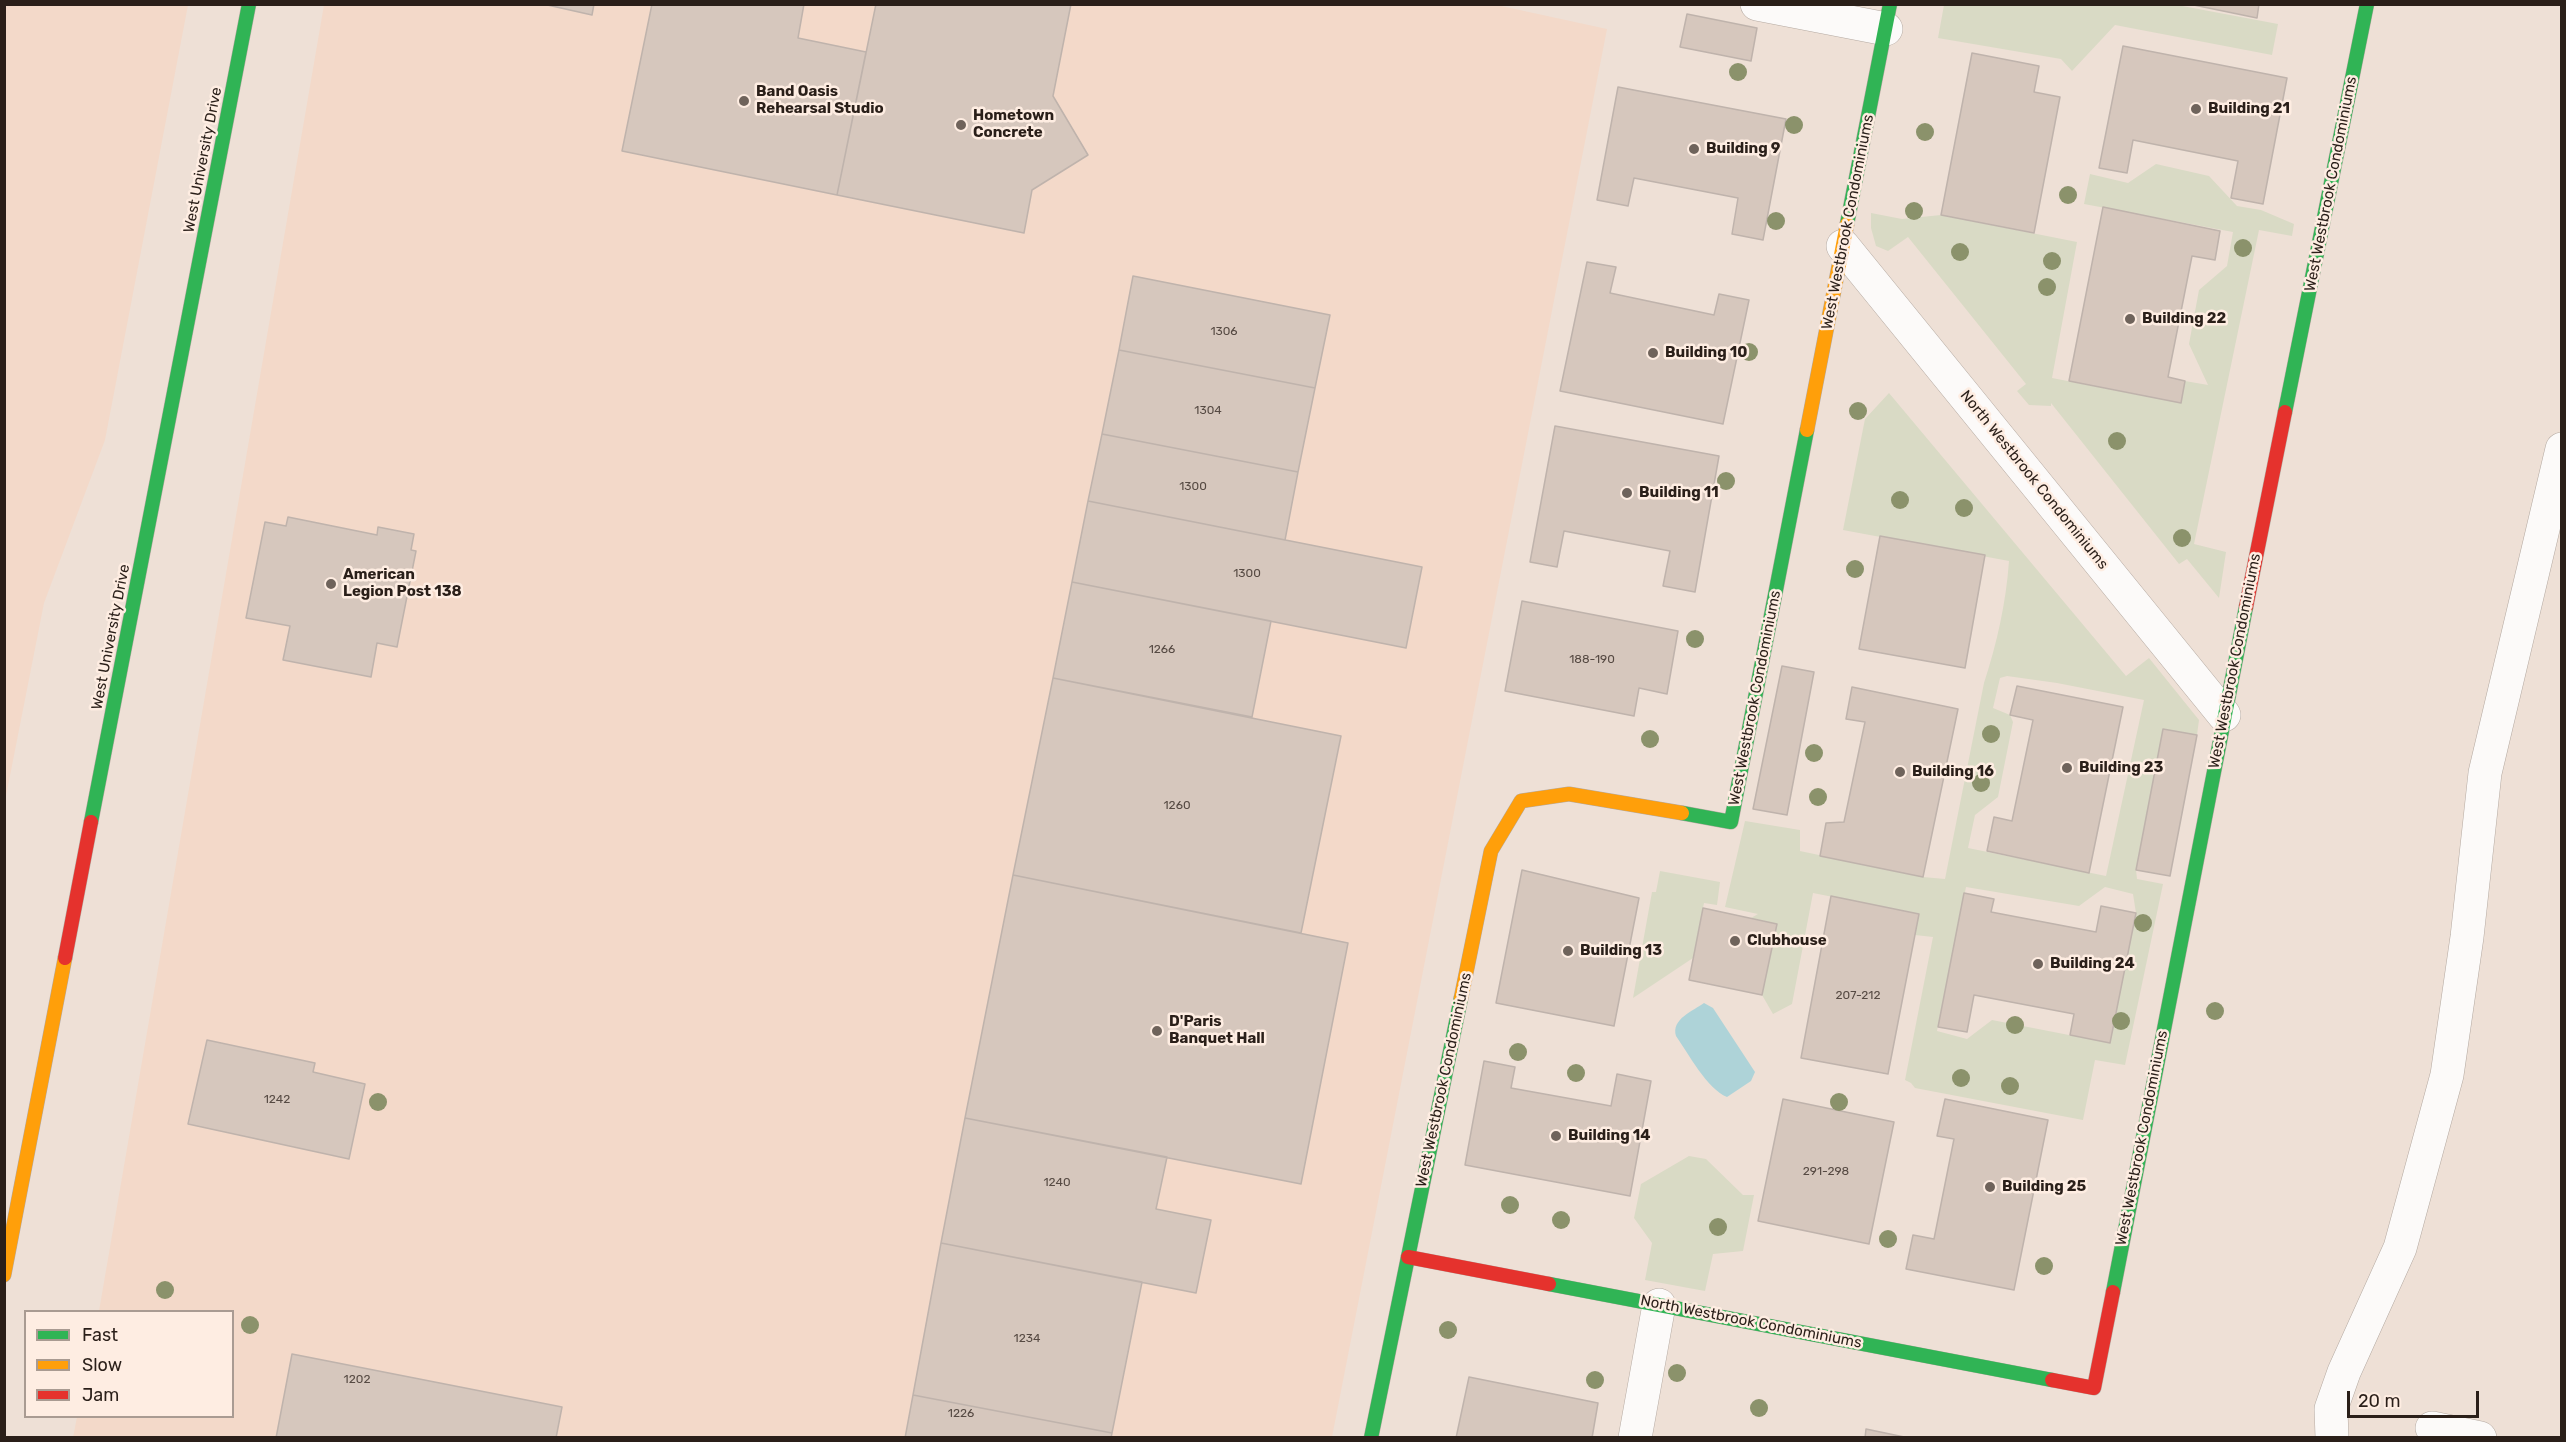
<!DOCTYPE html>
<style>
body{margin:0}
#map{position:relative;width:2566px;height:1442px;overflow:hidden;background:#eee0d6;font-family:Rubik,sans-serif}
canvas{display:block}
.frame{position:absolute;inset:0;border:6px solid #2a1f19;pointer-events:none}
.legend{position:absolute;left:24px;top:1310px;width:210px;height:108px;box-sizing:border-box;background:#feede2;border:2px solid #a99b92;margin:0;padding:8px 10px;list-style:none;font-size:18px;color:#2a1f19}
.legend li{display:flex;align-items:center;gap:12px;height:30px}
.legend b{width:30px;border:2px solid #a99b92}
.scale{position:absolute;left:2347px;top:1391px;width:132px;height:27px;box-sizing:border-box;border:3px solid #2a1f19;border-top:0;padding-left:8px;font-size:18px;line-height:21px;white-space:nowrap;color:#2a1f19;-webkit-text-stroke:4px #feede2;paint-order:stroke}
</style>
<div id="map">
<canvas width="2566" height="1442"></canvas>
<div class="frame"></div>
<ul class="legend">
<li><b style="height:8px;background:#30b455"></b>Fast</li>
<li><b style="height:8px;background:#ff9f0a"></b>Slow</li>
<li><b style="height:8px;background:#e5322d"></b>Jam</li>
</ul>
<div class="scale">20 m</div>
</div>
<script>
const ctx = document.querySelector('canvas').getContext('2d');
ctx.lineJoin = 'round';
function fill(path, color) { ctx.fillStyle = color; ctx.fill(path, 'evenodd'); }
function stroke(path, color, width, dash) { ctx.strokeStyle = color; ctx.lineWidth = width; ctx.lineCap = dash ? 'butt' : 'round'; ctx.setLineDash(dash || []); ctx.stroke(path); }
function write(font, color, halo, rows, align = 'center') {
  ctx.font = font + ' Rubik,sans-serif'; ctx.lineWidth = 5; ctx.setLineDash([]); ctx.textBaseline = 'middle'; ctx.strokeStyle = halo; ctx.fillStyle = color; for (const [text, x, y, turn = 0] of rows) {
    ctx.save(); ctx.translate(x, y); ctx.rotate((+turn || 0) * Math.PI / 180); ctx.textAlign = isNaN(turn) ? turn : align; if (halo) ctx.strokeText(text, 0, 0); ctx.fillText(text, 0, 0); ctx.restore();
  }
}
fill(new Path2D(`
 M 5,4 L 188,5 L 105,440 L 44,603 L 5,801 Z
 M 1492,4 L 1607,29 L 1332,1437 L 73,1438 L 77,1417 L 232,1416 L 232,1312 L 99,1311 L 324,5 Z`), '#f3d9c9');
fill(new Path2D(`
 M 1944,5 L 2177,5 L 2278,24 L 2272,55 L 2115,25 L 2072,71 L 2061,59 L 1938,38 Z
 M 2156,164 L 2209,176 L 2237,206 L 2261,210 L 2294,224 L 2292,236 L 2259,230 L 2194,544 L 2226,552 L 2219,598 L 2187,559 L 2179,564 L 2051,403 L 2051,406 L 2029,405 L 2017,391 L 2026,384 L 1908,237 L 1888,251 L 1876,246 L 1871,228 L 1871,213 L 1902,219 L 1941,215 L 2077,242 L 2052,378 L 2181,403 L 2185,381 L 2208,385 L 2189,344 L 2199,290 L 2227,266 L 2233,232 L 2084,204 L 2090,174 L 2128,183 Z
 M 1889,393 L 2126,676 L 2149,658 L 2199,720 L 2197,735 L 2163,729 L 2136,870 L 2137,879 L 2163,884 L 2125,1065 L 2095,1060 L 2083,1120 L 1915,1088 L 1911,1083 L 1905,1080 L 1933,937 L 1915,935 L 1919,914 L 1813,893 L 1792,1004 L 1773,1014 L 1762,995 L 1777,924 L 1751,918 L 1758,914 L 1725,907 L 1745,821 L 1800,830 L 1800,851 L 1923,877 L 1945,879 L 1984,683 C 1997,643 2006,603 2009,561 L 1843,530 L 1865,419 ZM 2007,676 L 2057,683 L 2144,700 L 2106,876 L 1968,848 L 1975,815 L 1998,797 L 2013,722 L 2010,715 L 1993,708 L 2000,678 ZM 1966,887 L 2079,906 L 2105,887 L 2133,894 L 2136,913 L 2110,1043 L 1992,1020 L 1967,1039 L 1937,1031 Z
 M 1660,871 L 1720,882 L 1717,905 L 1704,903 L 1693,958 L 1633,998 L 1652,892 L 1656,892 Z
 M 1689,1156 L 1706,1159 L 1743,1195 L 1754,1195 L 1743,1251 L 1713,1254 L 1705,1291 L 1645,1280 L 1652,1243 L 1634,1218 L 1641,1184 Z`), '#d9dac5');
fill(new Path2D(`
 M 1704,1003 L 1713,1008 L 1755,1072 L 1751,1081 L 1727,1097 C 1707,1089 1688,1053 1676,1036 C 1671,1019 1693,1011 1704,1003 Z`), '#aed3d8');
const building = new Path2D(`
 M 543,4 L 594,4 L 592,15 Z
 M 652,4 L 804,4 L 798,38 L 866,52 L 837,195 L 622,151 Z
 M 876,4 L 1071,4 L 1053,96 L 1088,155 L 1032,190 L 1024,233 L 837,195 Z
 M 2189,4 L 2259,4 L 2257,18 Z
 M 1687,14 L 1757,28 L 1751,61 L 1680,47 Z
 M 2123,46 L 2287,78 L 2263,204 L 2231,198 L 2238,161 L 2133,140 L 2127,173 L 2099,168 Z
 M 1972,53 L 2039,66 L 2034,92 L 2060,97 L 2034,233 L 1941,215 Z
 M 1618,87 L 1786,119 L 1763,240 L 1732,234 L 1738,198 L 1634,178 L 1628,206 L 1597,200 Z
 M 2103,207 L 2220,231 L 2215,260 L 2192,256 L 2168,377 L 2185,381 L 2181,403 L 2069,381 Z
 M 1587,262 L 1616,267 L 1610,293 L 1714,315 L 1719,294 L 1749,300 L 1723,424 L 1560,391 Z
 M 1133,276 L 1330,315 L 1315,388 L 1119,350 Z
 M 1119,350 L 1315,388 L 1298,472 L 1102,434 Z
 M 1555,426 L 1719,456 L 1695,592 L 1663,586 L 1670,551 L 1564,531 L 1557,567 L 1530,562 Z
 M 1102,434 L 1298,472 L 1285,540 L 1088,501 Z
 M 1088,501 L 1422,567 L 1406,648 L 1072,582 Z
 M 288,517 L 377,535 L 378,527 L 414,534 L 411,550 L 416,551 L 397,647 L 377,643 L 371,677 L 283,660 L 290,626 L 246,618 L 265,522 L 286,526 Z
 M 1880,536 L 1985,555 L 1965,668 L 1859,649 Z
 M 1072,582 L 1271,621 L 1252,717 L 1053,678 Z
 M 1522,601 L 1678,631 L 1667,694 L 1639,688 L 1634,716 L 1505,691 Z
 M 1782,666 L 1814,672 L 1787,815 L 1753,809 Z
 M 1053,678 L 1341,736 L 1301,933 L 1013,875 Z
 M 2017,686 L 2123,707 L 2089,873 L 1987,851 L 1994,817 L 2012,821 L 2033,720 L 2010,715 Z
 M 1852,687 L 1958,709 L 1923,877 L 1820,856 L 1826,823 L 1844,822 L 1865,722 L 1846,719 Z
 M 2163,729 L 2197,735 L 2170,876 L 2136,870 Z
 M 1522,870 L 1639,898 L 1614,1026 L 1496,1003 Z
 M 1013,875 L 1348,943 L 1301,1184 L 965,1118 Z
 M 1964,893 L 1994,899 L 1991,912 L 2096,932 L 2101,906 L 2136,913 L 2110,1043 L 2070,1035 L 2074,1014 L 1974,995 L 1967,1032 L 1938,1027 Z
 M 1831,896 L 1919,914 L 1888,1074 L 1801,1058 Z
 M 1703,908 L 1777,924 L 1762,995 L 1689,980 Z
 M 207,1040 L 315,1063 L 313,1072 L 365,1084 L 349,1159 L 188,1124 Z
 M 1484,1061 L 1515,1067 L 1511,1088 L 1611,1106 L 1617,1074 L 1651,1081 L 1630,1196 L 1465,1165 Z
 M 1783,1099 L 1894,1122 L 1869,1244 L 1758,1221 Z
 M 1945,1099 L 2048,1120 L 2014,1290 L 1906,1269 L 1913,1235 L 1934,1239 L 1954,1139 L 1937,1136 Z
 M 965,1118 L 1167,1157 L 1156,1209 L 1211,1220 L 1196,1293 L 941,1243 Z
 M 941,1243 L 1142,1282 L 1112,1433 L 913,1395 Z
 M 292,1354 L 562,1407 L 556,1438 L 276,1438 Z
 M 1469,1377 L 1598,1403 L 1592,1438 L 1456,1438 Z
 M 913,1395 L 1112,1433 L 1111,1438 L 905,1438 Z
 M 1866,1429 L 1909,1438 L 1865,1438 Z`);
fill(building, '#d6c7bd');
stroke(building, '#bfb3ac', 1.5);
const street = new Path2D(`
 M 1757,4 L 1886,29
 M 1843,246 L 2224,715
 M 2432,1428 L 2480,1438
 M 1635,1438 L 1659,1305
 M 2332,1438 L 2331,1409 L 2344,1372 L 2400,1248 L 2447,1075 L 2467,937 L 2485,773 L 2562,449`);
const fast = new Path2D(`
 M 1847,224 L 1890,4
 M 2285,412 L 2367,4
 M 1682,813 L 1731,822 L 1807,430
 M 91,822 L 249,4
 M 1549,1284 L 2052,1380
 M 2113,1292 L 2246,607
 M 1371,1438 L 1461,998`);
const slow = new Path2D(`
 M 1807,430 L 1847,224
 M 1461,998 L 1491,851 L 1521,801 L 1569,794 L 1682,813
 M 4,1275 L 65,958`);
const jam = new Path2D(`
 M 2246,607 L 2285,412
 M 65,958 L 91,822
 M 1408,1257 L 1549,1284
 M 2052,1380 L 2094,1388 L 2113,1292`);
stroke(street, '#b4a9a1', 34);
stroke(fast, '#b4a9a1', 15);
stroke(slow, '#b4a9a1', 15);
stroke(jam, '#b4a9a1', 15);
stroke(street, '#fcfaf9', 33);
stroke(fast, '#30b455', 14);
stroke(slow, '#ff9f0a', 14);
stroke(jam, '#e5322d', 14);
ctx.fillStyle = '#8b926b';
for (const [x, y] of [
 [1738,72],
 [1794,125],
 [1925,132],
 [2068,195],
 [1914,211],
 [1776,221],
 [2243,248],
 [1960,252],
 [2052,261],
 [2047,287],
 [1749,352],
 [1858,411],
 [2117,441],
 [1726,481],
 [1900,500],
 [1964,508],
 [2182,538],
 [1855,569],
 [1695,639],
 [1991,734],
 [1650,739],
 [1814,753],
 [1981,783],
 [1818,797],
 [2143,923],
 [2215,1011],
 [2121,1021],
 [2015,1025],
 [1518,1052],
 [1576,1073],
 [1961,1078],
 [2010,1086],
 [378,1102],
 [1839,1102],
 [1510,1205],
 [1561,1220],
 [1718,1227],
 [1888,1239],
 [2044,1266],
 [165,1290],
 [250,1325],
 [1448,1330],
 [1677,1373],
 [1595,1380],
 [1759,1408]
]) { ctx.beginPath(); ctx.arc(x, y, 9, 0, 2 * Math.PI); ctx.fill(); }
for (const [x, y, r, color] of [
 [744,101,6,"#6f635b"],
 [2196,109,6,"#6f635b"],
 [961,125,6,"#6f635b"],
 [1694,149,6,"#6f635b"],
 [2130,319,6,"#6f635b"],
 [1653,353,6,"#6f635b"],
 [1627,493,6,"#6f635b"],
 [331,584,6,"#6f635b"],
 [2067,768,6,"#6f635b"],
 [1900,772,6,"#6f635b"],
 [1735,941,6,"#6f635b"],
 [1568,951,6,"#6f635b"],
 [2038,964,6,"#6f635b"],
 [1157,1031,6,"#6f635b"],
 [1556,1136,6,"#6f635b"],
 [1990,1187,6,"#6f635b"]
]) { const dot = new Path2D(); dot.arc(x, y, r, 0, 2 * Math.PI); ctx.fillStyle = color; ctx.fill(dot); stroke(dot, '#feede2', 2); }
write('12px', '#564a43', null, [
 ["1306",1224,332],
 ["1304",1208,411],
 ["1300",1193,487],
 ["1300",1247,574],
 ["1266",1162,650],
 ["188-190",1592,660],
 ["1260",1177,806],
 ["207-212",1858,996],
 ["1242",277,1100],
 ["291-298",1826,1172],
 ["1240",1057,1183],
 ["1234",1027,1339],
 ["1202",357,1380],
 ["1226",961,1414]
]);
write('bold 15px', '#2a1f19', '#feede2', [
 ["Band Oasis",756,92],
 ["Rehearsal Studio",756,109],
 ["Building 21",2208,109],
 ["Hometown",973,116],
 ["Concrete",973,133],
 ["Building 9",1706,149],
 ["Building 22",2142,319],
 ["Building 10",1665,353],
 ["Building 11",1639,493],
 ["American",343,575],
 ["Legion Post 138",343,592],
 ["Building 23",2079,768],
 ["Building 16",1912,772],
 ["Clubhouse",1747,941],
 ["Building 13",1580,951],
 ["Building 24",2050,964],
 ["D'Paris",1169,1022],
 ["Banquet Hall",1169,1039],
 ["Building 14",1568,1136],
 ["Building 25",2002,1187]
], 'left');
write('15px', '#2a1f19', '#feede2', [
 ["West University Drive",203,160,-79],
 ["West Westbrook Condominiums",2331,184,-79],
 ["West Westbrook Condominiums",1848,222,-79],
 ["North Westbrook Condominiums",2034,480,51],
 ["West University Drive",111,637,-79],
 ["West Westbrook Condominiums",2235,661,-79],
 ["West Westbrook Condominiums",1755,698,-79],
 ["West Westbrook Condominiums",1444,1080,-78],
 ["West Westbrook Condominiums",2142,1138,-79],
 ["North Westbrook Condominiums",1751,1322,11]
]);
</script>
